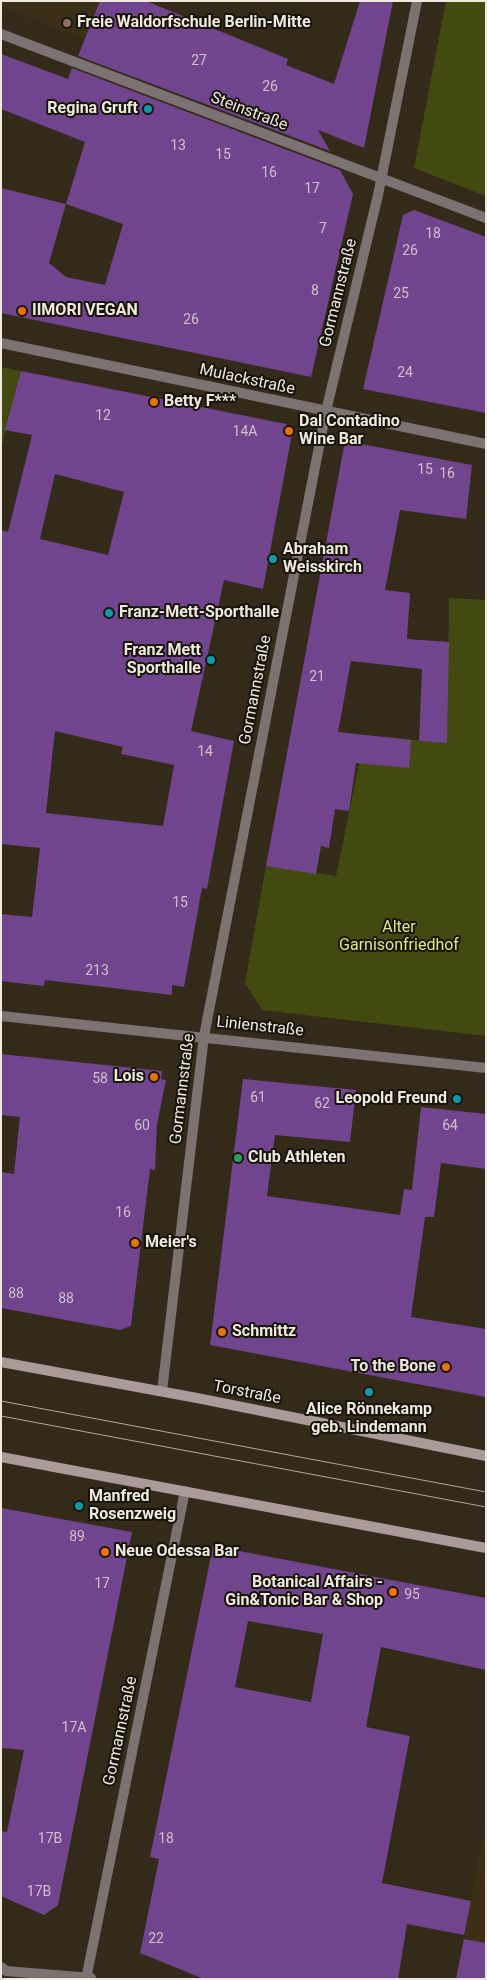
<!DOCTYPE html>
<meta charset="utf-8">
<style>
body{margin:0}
#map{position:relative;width:487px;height:1980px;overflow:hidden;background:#332a1a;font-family:Roboto,sans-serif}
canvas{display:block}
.frame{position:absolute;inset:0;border:2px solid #efe9df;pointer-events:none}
</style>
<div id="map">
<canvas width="487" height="1980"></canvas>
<div class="frame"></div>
</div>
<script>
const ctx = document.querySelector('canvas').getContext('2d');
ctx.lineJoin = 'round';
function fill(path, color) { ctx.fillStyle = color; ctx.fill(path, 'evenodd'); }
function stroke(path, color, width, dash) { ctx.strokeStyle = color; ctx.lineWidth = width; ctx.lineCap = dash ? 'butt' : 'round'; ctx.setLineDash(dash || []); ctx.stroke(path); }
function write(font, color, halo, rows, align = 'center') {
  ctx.font = font + ' Roboto,sans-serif'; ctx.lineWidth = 4; ctx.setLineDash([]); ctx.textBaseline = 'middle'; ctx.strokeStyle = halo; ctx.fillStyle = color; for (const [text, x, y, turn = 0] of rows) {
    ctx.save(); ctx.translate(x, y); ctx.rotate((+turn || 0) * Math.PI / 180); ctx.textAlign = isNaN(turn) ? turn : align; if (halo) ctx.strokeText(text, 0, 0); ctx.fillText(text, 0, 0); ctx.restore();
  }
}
fill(new Path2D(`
 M 1,1 L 100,1 L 85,39 L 1,7 Z
 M 484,1830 L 486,1979 L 456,1979 L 471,1901 Z`), '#3b2f18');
fill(new Path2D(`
 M 446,1 L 486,1 L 486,196 L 414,168 Z
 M 1,367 L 21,371 L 1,449 Z
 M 449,598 L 486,600 L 486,1036 L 262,1010 L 245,983 L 266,866 L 336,876 L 365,735 L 447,743 Z`), '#434a10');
fill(new Path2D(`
 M 100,1 L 146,1 L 288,59 L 286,65 L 334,84 L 360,1 L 393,1 L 364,148 L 318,130 L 330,151 L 78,56 Z
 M 1,54 L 68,79 L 72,68 L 340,170 L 353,194 L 311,377 L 1,313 L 1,188 L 66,204 L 85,142 L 1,109 ZM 66,204 L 123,224 L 105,285 L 66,277 L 49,263 Z
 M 414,210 L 486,237 L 486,413 L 363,389 L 403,215 Z
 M 21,371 L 286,424 L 292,434 L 263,589 L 224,580 L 191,731 L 234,741 L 207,889 L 202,888 L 184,987 L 172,985 L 172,995 L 45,980 L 44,986 L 1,981 L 1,914 L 32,917 L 40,848 L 1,844 L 1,530 L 8,532 L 32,435 L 5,430 ZM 55,474 L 124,492 L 108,555 L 40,539 ZM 55,731 L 123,747 L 121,754 L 174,765 L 163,826 L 46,813 Z
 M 345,441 L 472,465 L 466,519 L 400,510 L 385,590 L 410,593 L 407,639 L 449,642 L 447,743 L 419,741 L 422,669 L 351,661 L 338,732 L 411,740 L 409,768 L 356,763 L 349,811 L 335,809 L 329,848 L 321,846 L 316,874 L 266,866 Z
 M 1,1054 L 162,1071 L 161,1079 L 166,1080 L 157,1124 L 155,1170 L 150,1169 L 131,1326 L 120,1330 L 1,1308 L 1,1172 L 14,1174 L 20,1117 L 1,1115 Z
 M 243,1079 L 356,1090 L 350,1142 L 275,1135 L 267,1196 L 400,1215 L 404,1189 L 412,1190 L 421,1107 L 486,1114 L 486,1169 L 441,1163 L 434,1217 L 425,1217 L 411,1317 L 486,1329 L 486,1397 L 210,1345 Z
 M 1,1508 L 132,1532 L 58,1905 L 44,1915 L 1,1896 L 1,1831 L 7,1832 L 24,1750 L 1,1748 Z
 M 213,1546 L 486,1598 L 486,1670 L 381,1647 L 366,1727 L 410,1736 L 382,1883 L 471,1901 L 464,1935 L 407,1924 L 398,1979 L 204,1979 L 140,1953 L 159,1859 L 150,1857 ZM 248,1621 L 323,1634 L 311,1702 L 235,1687 Z
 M 464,1939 L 486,1943 L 486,1979 L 456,1979 Z`), '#71448e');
stroke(new Path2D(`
 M 1,34 L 486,218
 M 1,343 L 486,444
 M 1,1016 L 486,1068
 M 162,1391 L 204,1036 L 326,411 L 378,195 L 417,1
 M 1,1967 L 6,1971 L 91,1978
 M 86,1979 L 185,1491`), '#7d7272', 10);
stroke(new Path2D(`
 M 1,1362 L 197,1398 L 486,1456
 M 1,1457 L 486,1548`), '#ab9a9a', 10);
stroke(new Path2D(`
 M 1,1401 L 486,1492
 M 1,1416 L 486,1507`), '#b0a99d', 1);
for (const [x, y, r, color] of [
 [67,23,5,"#8d6e63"],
 [148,109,5,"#0f9aa8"],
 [22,311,5,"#e8710a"],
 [154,402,5,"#e8710a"],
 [289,431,5,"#e8710a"],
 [273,559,5,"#0f9aa8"],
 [109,613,5,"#0f9aa8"],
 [211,660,5,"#0f9aa8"],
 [154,1077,5,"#e8710a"],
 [457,1099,5,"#0f9aa8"],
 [238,1158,5,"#2e9e5b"],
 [135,1243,5,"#e8710a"],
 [222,1332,5,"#e8710a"],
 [446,1367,5,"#e8710a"],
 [369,1392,5,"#0f9aa8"],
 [79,1506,5,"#0f9aa8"],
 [105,1552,5,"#e8710a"],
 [393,1592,5,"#e8710a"]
]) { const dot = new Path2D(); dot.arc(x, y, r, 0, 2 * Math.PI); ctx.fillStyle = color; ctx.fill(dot); stroke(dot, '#17140c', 2); }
write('14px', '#d0c0cb', null, [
 ["27",199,61],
 ["26",270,87],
 ["13",178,146],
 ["15",223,155],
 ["16",269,173],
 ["17",312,189],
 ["7",323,229],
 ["18",433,234],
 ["26",410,251],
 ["8",315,291],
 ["25",401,294],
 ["26",191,320],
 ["24",405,373],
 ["12",103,416],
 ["14A",245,432],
 ["15",425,470],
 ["16",447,474],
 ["21",317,677],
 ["14",205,752],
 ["15",180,903],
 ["213",97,971],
 ["58",100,1079],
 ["61",258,1098],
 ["62",322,1104],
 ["60",142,1126],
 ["64",450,1126],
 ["16",123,1213],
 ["88",16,1294],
 ["88",66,1299],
 ["89",77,1537],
 ["17",102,1584],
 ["95",412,1595],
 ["17A",74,1728],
 ["17B",50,1839],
 ["18",166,1839],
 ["17B",39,1892],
 ["22",156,1939]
]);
write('bold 16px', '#efe9df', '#17140c', [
 ["Freie Waldorfschule Berlin-Mitte",77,23],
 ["Regina Gruft",138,109,"right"],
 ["IIMORI VEGAN",32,311],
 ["Betty F***",164,402],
 ["Dal Contadino",299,422],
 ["Wine Bar",299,440],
 ["Abraham",283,550],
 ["Weisskirch",283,568],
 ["Franz-Mett-Sporthalle",119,613],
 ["Franz Mett",201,651,"right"],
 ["Sporthalle",201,669,"right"],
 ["Lois",144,1077,"right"],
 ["Leopold Freund",447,1099,"right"],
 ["Club Athleten",248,1158],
 ["Meier's",145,1243],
 ["Schmittz",232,1332],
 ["To the Bone",436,1367,"right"],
 ["Alice Rönnekamp",369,1410,"center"],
 ["geb. Lindemann",369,1428,"center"],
 ["Manfred",89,1497],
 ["Rosenzweig",89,1515],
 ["Neue Odessa Bar",115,1552],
 ["Botanical Affairs -",383,1583,"right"],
 ["Gin&Tonic Bar & Shop",383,1601,"right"]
], 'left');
write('16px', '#efe9df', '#17140c', [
 ["Steinstraße",249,112,21],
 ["Gormannstraße",339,293,-76],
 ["Mulackstraße",247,380,12],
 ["Gormannstraße",256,690,-79],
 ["Linienstraße",260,1027,6],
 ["Gormannstraße",183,1089,-83],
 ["Torstraße",247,1393,11],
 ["Gormannstraße",121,1731,-78]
]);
write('16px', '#dcee6d', '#17140c', [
 ["Alter",399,928],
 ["Garnisonfriedhof",399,946]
]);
</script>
